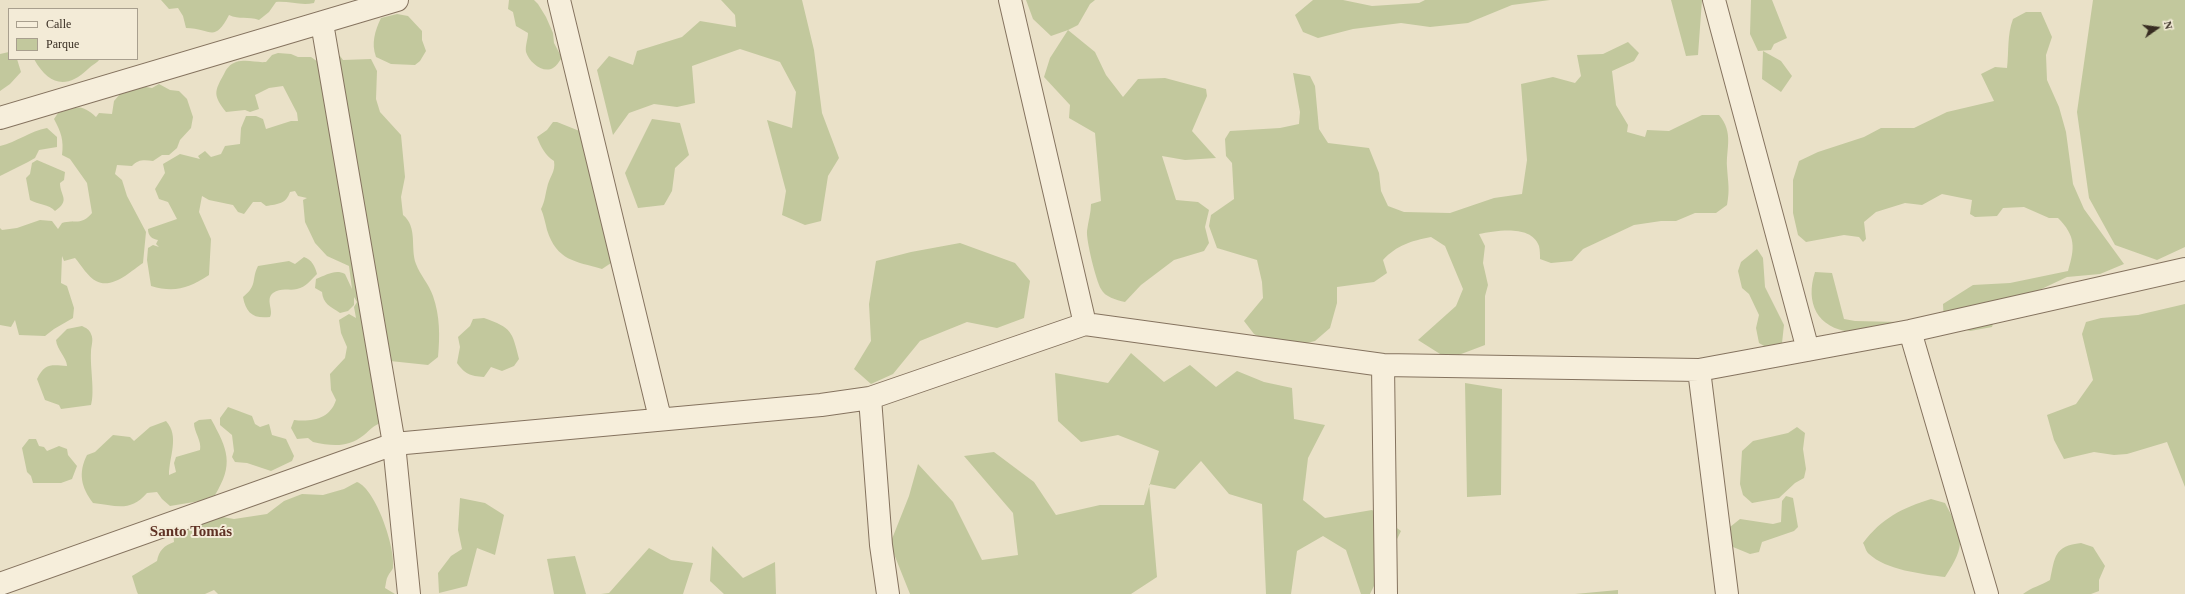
<!DOCTYPE html>
<meta charset="utf-8">
<style>
body{margin:0}
#map{position:relative;width:2185px;height:594px;overflow:hidden;background:#eae1c8;font-family:Georgia,serif}
canvas{display:block}
.legend{position:absolute;left:8px;top:8px;width:130px;height:52px;box-sizing:border-box;background:#f3ebd7;border:1px solid #a89f8e;margin:0;padding:5px 7px;list-style:none;font-size:12px;color:#372c21}
.legend li{display:flex;align-items:center;gap:8px;height:20px}
.legend b{width:20px;border:1px solid #a89f8e}
.north{position:absolute;left:2137px;top:8px;width:40px;height:40px;-webkit-text-stroke:3px #f3ebd7;paint-order:stroke;rotate:76deg;font-size:11px;font-weight:700;line-height:16px;text-align:center;color:#372c21}
.north::after{content:'';display:block;margin:auto;width:14px;height:18px;background:#372c21;clip-path:polygon(50% 0,100% 100%,50% 72%,0 100%)}
</style>
<div id="map">
<canvas width="2185" height="594"></canvas>
<ul class="legend">
<li><b style="height:5px;background:#f6eedb"></b>Calle</li>
<li><b style="height:11px;background:#c2c89d"></b>Parque</li>
</ul>
<div class="north">N</div>
</div>
<script>
const ctx = document.querySelector('canvas').getContext('2d');
ctx.lineJoin = 'round';
function fill(path, color) { ctx.fillStyle = color; ctx.fill(path, 'evenodd'); }
function stroke(path, color, width, dash) { ctx.strokeStyle = color; ctx.lineWidth = width; ctx.lineCap = dash ? 'butt' : 'round'; ctx.setLineDash(dash || []); ctx.stroke(path); }
function write(font, color, halo, rows, align = 'center') {
  ctx.font = font + ' Georgia,serif'; ctx.lineWidth = 4; ctx.setLineDash([]); ctx.textBaseline = 'middle'; ctx.strokeStyle = halo; ctx.fillStyle = color; for (const [text, x, y, turn = 0] of rows) {
    ctx.save(); ctx.translate(x, y); ctx.rotate((+turn || 0) * Math.PI / 180); ctx.textAlign = isNaN(turn) ? turn : align; if (halo) ctx.strokeText(text, 0, 0); ctx.fillText(text, 0, 0); ctx.restore();
  }
}
fill(new Path2D(`
 M 161,0 L 315,0 L 314,3 C 301,6 290,1 276,2 L 269,12 L 259,20 C 248,16 239,20 229,15 C 214,44 211,28 186,28 L 183,16 L 178,8 L 169,9 Z
 M 509,0 L 534,0 L 538,4 L 546,17 L 553,33 L 554,43 L 562,58 C 559,61 557,66 553,68 C 543,74 529,62 526,52 C 525,46 528,39 528,33 L 516,26 L 513,12 L 508,9 Z
 M 721,0 L 802,0 L 814,50 L 822,113 L 839,158 L 828,176 L 821,221 L 805,225 L 782,215 L 786,191 L 767,120 L 792,128 L 796,92 L 780,62 L 740,49 L 692,66 L 695,103 L 677,107 L 654,104 L 629,113 L 613,135 L 597,70 L 609,56 L 633,65 L 637,51 L 682,37 L 700,21 L 736,27 L 735,15 Z
 M 1026,0 L 1095,0 L 1090,4 L 1078,25 L 1068,30 L 1095,52 L 1106,75 L 1123,97 L 1138,79 L 1165,78 L 1206,89 L 1207,96 L 1192,131 L 1216,158 L 1185,160 L 1162,156 L 1176,200 L 1198,202 L 1209,210 L 1205,227 L 1209,243 L 1204,251 L 1174,260 L 1141,285 L 1125,302 C 1116,300 1105,297 1101,289 C 1096,281 1086,240 1087,231 C 1088,222 1091,213 1091,204 L 1101,201 L 1095,133 L 1069,118 L 1070,105 L 1044,77 L 1050,58 L 1068,30 L 1051,36 L 1033,19 Z
 M 1313,0 L 1343,0 L 1372,6 L 1419,3 L 1425,0 L 1550,0 L 1512,5 L 1468,23 L 1430,27 L 1401,23 L 1353,29 L 1318,38 L 1303,32 L 1295,15 Z
 M 1671,0 L 1702,0 L 1698,55 L 1686,56 Z
 M 1751,0 L 1772,0 L 1787,38 L 1774,44 L 1771,50 L 1758,51 L 1750,34 Z
 M 2093,0 L 2185,0 L 2185,247 L 2157,260 L 2115,245 L 2089,198 L 2077,112 Z
 M 2026,12 L 2041,12 L 2052,37 L 2046,55 L 2047,80 L 2059,107 L 2066,132 L 2073,184 L 2084,209 L 2124,264 L 2100,274 L 2067,277 L 2018,300 L 1999,305 L 1992,327 L 1970,331 L 1944,324 L 1943,304 L 1973,285 L 2010,283 L 2068,271 C 2075,248 2076,236 2058,218 L 2049,218 L 2024,207 L 2003,208 L 1997,216 L 1975,217 L 1970,214 L 1972,200 L 1942,194 L 1922,205 L 1905,203 L 1876,212 L 1864,222 L 1866,239 L 1863,242 L 1859,237 L 1844,235 L 1806,242 L 1798,235 L 1793,213 L 1793,180 L 1799,161 L 1818,152 L 1864,137 L 1881,128 L 1914,128 L 1947,112 L 1994,101 L 1981,74 L 1995,67 L 2007,68 C 2009,51 2007,35 2013,19 Z
 M 397,14 L 408,16 L 422,31 L 422,40 L 426,51 L 420,61 L 415,65 L 391,64 L 376,57 C 371,43 375,31 381,18 Z
 M 1628,42 L 1639,53 L 1634,61 L 1612,71 L 1616,105 L 1628,125 L 1627,132 L 1645,137 L 1647,130 L 1669,131 L 1702,115 L 1719,115 C 1734,133 1726,148 1727,167 C 1728,183 1730,189 1727,205 L 1716,213 L 1695,213 L 1676,221 L 1661,221 L 1634,225 L 1583,249 L 1572,261 L 1551,263 L 1540,259 C 1540,255 1540,250 1539,246 C 1531,224 1496,231 1479,234 L 1485,246 L 1483,263 L 1488,285 L 1485,296 L 1485,345 L 1448,359 L 1418,340 L 1456,306 L 1463,289 L 1445,246 L 1431,237 C 1411,241 1397,245 1383,260 L 1387,273 L 1374,282 L 1337,287 L 1337,303 L 1330,328 L 1315,341 L 1291,347 L 1273,344 L 1254,334 L 1244,321 L 1263,298 L 1262,282 L 1257,260 L 1217,248 L 1209,226 L 1211,215 L 1234,199 L 1232,163 L 1226,156 L 1225,139 L 1230,131 L 1280,128 L 1299,124 L 1300,112 L 1293,73 L 1310,76 L 1315,86 L 1319,129 L 1328,143 L 1369,148 L 1379,173 L 1381,191 L 1388,206 L 1404,212 L 1450,213 L 1494,198 L 1522,194 L 1527,160 L 1521,84 L 1553,77 L 1575,83 L 1581,76 L 1577,55 L 1603,54 Z
 M 1763,51 L 1781,61 L 1792,76 L 1781,92 L 1762,79 Z
 M 9,52 L 9,59 L 17,59 L 21,72 L 10,84 L 0,91 L 0,54 Z
 M 278,53 L 291,54 L 298,57 L 311,57 L 321,64 L 329,55 L 340,56 L 343,60 L 371,59 L 377,71 L 376,99 L 380,112 L 401,135 L 405,177 L 401,197 L 403,215 C 418,227 410,248 416,264 C 420,275 429,284 433,296 C 440,316 440,336 438,357 L 428,365 L 390,361 L 382,422 C 373,426 371,429 364,435 C 348,448 332,446 313,442 L 308,438 L 297,439 L 291,428 L 294,420 C 312,422 330,419 336,400 L 331,390 L 330,374 L 345,358 L 347,347 L 341,333 L 339,320 L 349,314 L 356,318 L 354,307 L 357,302 L 354,297 L 354,305 L 348,311 L 340,313 C 330,306 323,304 322,292 L 315,288 L 316,279 C 327,275 335,269 345,274 L 352,289 L 349,266 L 327,256 L 315,243 L 305,222 L 303,200 L 307,198 L 298,196 L 295,191 L 290,192 C 286,204 278,204 266,206 L 261,202 L 253,202 L 244,214 L 238,212 L 233,205 L 209,200 L 202,196 L 199,212 L 211,239 L 209,275 C 189,288 175,293 151,286 L 147,260 L 148,248 L 153,245 L 159,247 L 156,244 L 158,240 C 152,239 148,236 148,229 L 177,219 L 168,202 L 159,199 L 155,189 L 165,173 L 163,164 L 180,154 L 200,159 L 198,156 L 205,151 L 211,157 L 221,154 L 225,146 L 240,144 L 241,128 L 246,116 L 256,116 L 263,119 L 266,129 L 291,121 L 298,121 L 297,113 L 283,86 L 269,88 L 255,95 L 259,109 L 250,112 L 245,110 L 226,112 C 213,95 214,92 224,74 C 226,69 230,64 236,62 C 248,59 256,63 266,62 L 272,55 Z
 M 34,59 L 100,59 C 97,63 92,65 88,69 C 67,89 49,86 34,59 Z
 M 159,84 L 170,90 L 179,91 L 187,99 L 193,117 L 191,128 L 180,140 L 177,148 L 169,155 L 162,155 L 153,161 C 145,160 138,159 132,166 L 117,165 L 115,174 L 122,180 L 127,196 L 146,232 L 143,263 C 131,271 112,290 96,281 C 88,277 81,265 75,258 L 64,261 L 62,256 L 61,283 L 67,286 L 74,308 L 73,318 L 54,329 L 45,336 L 19,335 L 15,320 L 11,327 L 0,325 L 0,228 L 2,230 L 17,228 L 40,220 L 52,221 L 58,229 L 62,223 C 76,219 81,226 92,213 L 87,183 L 70,159 L 62,155 C 64,140 61,132 54,119 L 58,113 C 76,107 81,103 96,117 L 99,113 L 112,114 L 114,101 L 121,93 L 140,86 L 152,88 Z
 M 652,119 L 680,123 L 689,155 L 675,168 L 672,191 L 664,205 L 638,208 L 625,173 Z
 M 553,122 L 557,122 L 582,132 L 613,259 L 611,263 L 602,269 C 575,261 557,261 547,230 C 545,222 544,216 541,209 C 545,201 545,196 547,188 C 549,177 556,172 554,161 C 545,155 541,147 537,137 L 547,130 Z
 M 47,128 L 57,137 L 57,147 L 39,150 L 35,158 L 28,162 L 0,176 L 0,146 C 17,142 30,131 47,128 Z
 M 37,160 L 65,172 L 64,180 L 60,183 C 60,196 71,200 55,211 C 49,204 38,205 30,200 L 26,178 L 30,174 L 32,163 Z
 M 960,243 L 1015,263 L 1030,281 L 1024,318 L 997,328 L 967,322 L 920,341 L 893,374 L 871,384 L 854,369 L 871,341 L 869,304 L 876,261 L 911,252 Z
 M 1757,249 L 1763,258 L 1765,287 L 1784,325 L 1782,343 L 1771,350 L 1759,343 L 1756,328 L 1759,315 L 1749,294 L 1742,288 L 1738,271 L 1741,262 Z
 M 304,257 C 312,260 315,266 317,274 C 311,280 306,287 297,289 C 289,291 281,287 273,293 C 265,299 274,311 270,317 C 253,319 246,313 243,297 C 258,285 251,280 258,266 L 289,261 L 295,264 Z
 M 1815,272 L 1832,273 L 1844,319 L 1855,321 L 1898,322 L 1897,327 C 1883,329 1865,334 1851,332 C 1817,328 1805,303 1815,272 Z
 M 2185,304 L 2185,487 L 2167,442 L 2127,454 L 2114,455 L 2094,452 L 2064,459 L 2054,440 L 2047,415 L 2076,404 L 2093,380 L 2082,334 L 2086,322 L 2101,318 L 2138,315 Z
 M 484,318 C 512,328 512,331 519,359 L 514,366 L 502,371 L 491,367 L 484,377 C 470,376 465,374 457,363 L 460,347 L 458,337 L 470,326 L 473,319 Z
 M 82,326 C 86,328 89,329 91,334 C 94,340 91,346 91,352 C 90,368 95,392 91,405 L 61,409 L 59,405 L 45,400 L 37,379 C 45,363 51,365 67,366 C 67,358 57,350 56,340 L 67,329 Z
 M 1131,353 L 1164,382 L 1190,365 L 1216,387 L 1237,371 L 1264,382 L 1292,388 L 1294,419 L 1325,425 L 1308,458 L 1303,500 L 1325,518 L 1372,510 L 1401,531 L 1370,594 L 1361,594 L 1346,550 L 1323,536 L 1297,551 L 1291,594 L 1266,594 L 1262,504 L 1229,494 L 1201,461 L 1175,489 L 1149,484 L 1157,577 L 1131,594 L 910,594 L 890,544 L 909,496 L 918,464 L 953,502 L 982,560 L 1018,555 L 1013,513 L 964,456 L 994,452 L 1034,482 L 1056,515 L 1100,505 L 1144,505 L 1159,451 L 1118,435 L 1081,442 L 1058,421 L 1055,373 L 1108,383 Z
 M 1465,383 L 1502,389 L 1501,495 L 1467,497 Z
 M 228,407 L 252,416 L 255,424 L 260,427 L 269,424 L 272,435 L 286,439 L 294,456 L 292,461 L 271,471 L 247,463 L 235,462 L 232,457 L 234,451 L 232,435 L 220,425 L 220,418 Z
 M 211,419 C 228,450 234,464 215,495 L 200,501 L 170,506 L 162,499 L 157,492 L 147,493 C 130,513 115,505 93,503 C 81,487 78,473 87,455 L 95,452 L 113,435 L 130,437 L 134,441 L 150,427 L 166,421 C 180,436 169,457 169,475 L 176,472 L 174,463 L 176,457 L 200,450 C 202,441 194,432 194,423 L 199,420 Z
 M 1797,427 L 1805,433 L 1803,449 L 1806,469 L 1804,478 L 1795,483 L 1779,498 L 1752,503 L 1743,495 L 1740,484 L 1742,451 L 1753,441 L 1788,433 Z
 M 29,439 L 36,439 L 39,446 L 44,447 L 47,451 L 59,446 L 67,449 L 68,455 L 77,466 L 72,479 L 61,483 L 33,483 L 31,476 L 27,472 L 22,448 Z
 M 357,482 C 376,489 396,549 393,568 C 392,571 389,573 388,576 C 386,579 386,584 385,588 L 395,594 L 218,594 L 214,590 L 205,594 L 138,594 L 137,592 L 132,576 L 157,561 C 159,550 164,546 174,542 L 173,530 L 211,515 L 234,519 L 267,514 L 284,501 L 302,494 L 323,495 L 344,489 Z
 M 1786,496 L 1793,498 L 1798,527 L 1794,531 L 1762,542 L 1759,552 L 1750,554 L 1733,547 L 1730,539 L 1730,527 L 1740,519 L 1773,524 L 1781,522 L 1782,501 Z
 M 460,498 L 485,503 L 504,515 L 495,555 L 477,548 L 467,586 L 439,593 L 438,573 L 451,556 L 462,549 L 458,530 Z
 M 1931,499 L 1945,503 C 1963,537 1967,544 1945,577 C 1922,574 1886,570 1869,554 C 1866,552 1865,546 1863,543 C 1882,518 1902,508 1931,499 Z
 M 2081,543 L 2093,547 L 2105,566 L 2099,580 L 2099,591 L 2091,594 L 2023,594 C 2032,587 2040,586 2050,580 C 2055,557 2054,546 2081,543 Z
 M 712,546 L 743,578 L 775,562 L 776,594 L 724,594 L 710,581 Z
 M 649,548 L 671,560 L 693,563 L 683,594 L 601,594 L 609,593 Z
 M 575,556 L 586,594 L 554,594 L 547,559 Z
 M 1618,590 L 1618,594 L 1575,594 Z`), '#c2c89d');
const minor = new Path2D(`
 M 559,0 L 660,418
 M 1010,0 L 1085,324
 M 1714,0 L 1808,350
 M 322,23 L 394,444 L 409,594
 M 0,118 L 397,0
 M 1910,331 L 1987,594
 M 1383,365 L 1386,594
 M 1699,370 L 1727,594
 M 870,398 L 881,545 L 888,594
 M 0,584 L 394,444 L 821,405 L 870,398 L 1085,324 L 1383,365 L 1699,370 L 1910,331 L 2185,269`);
stroke(minor, '#85735f', 24);
stroke(minor, '#f6eedb', 22);
write('bold 15px', '#5f3124', '#f3ebd7', [
 ["Santo Tomás",191,532]
]);
</script>
